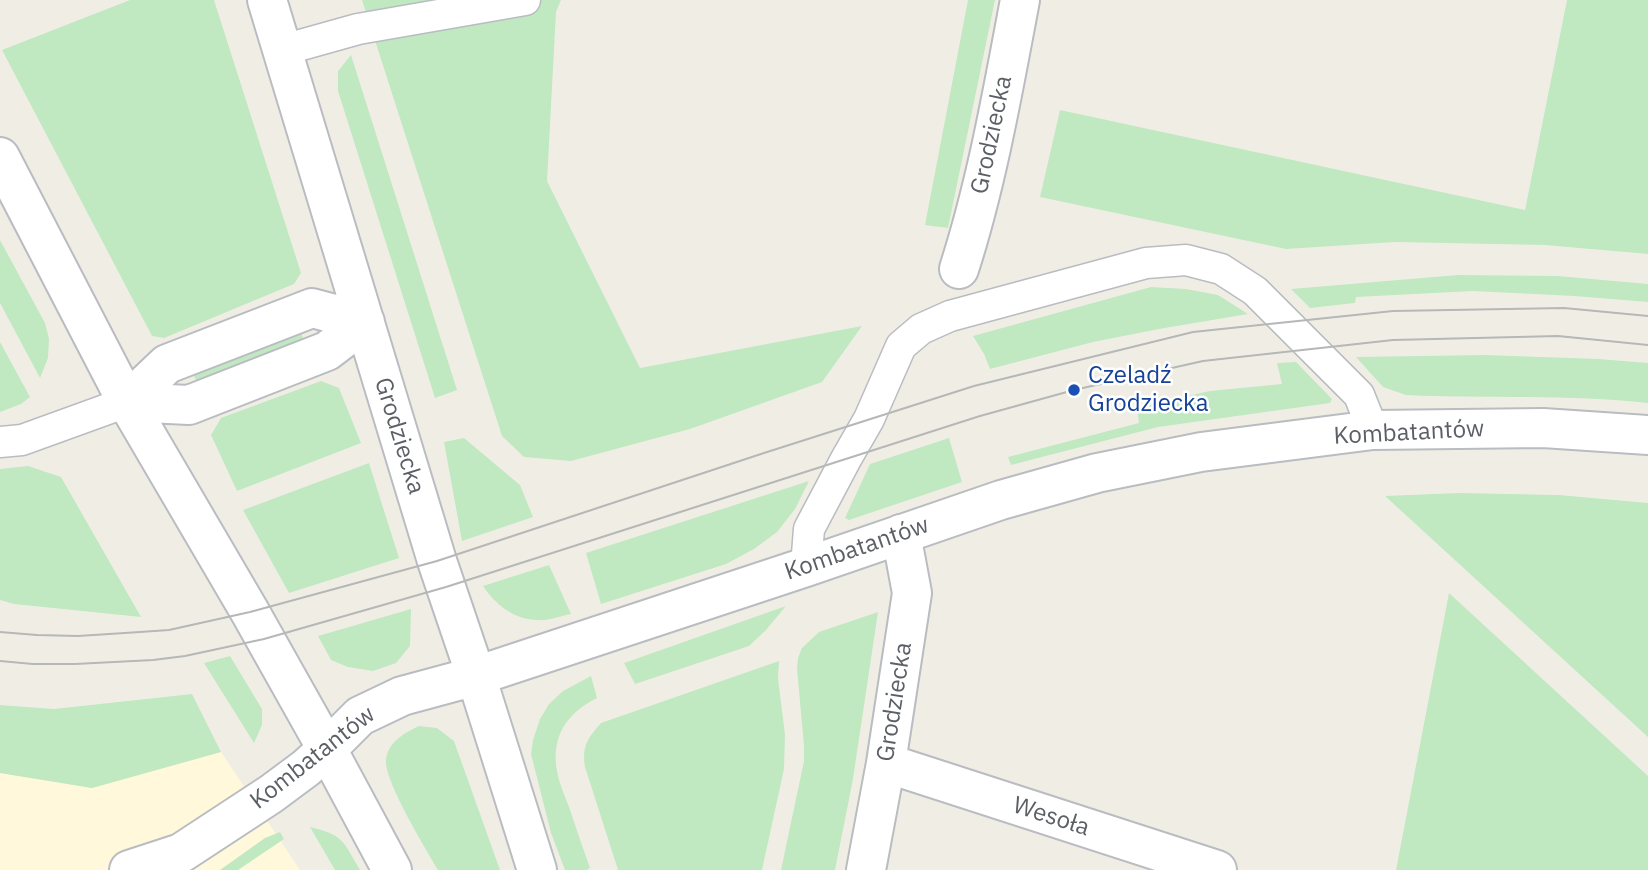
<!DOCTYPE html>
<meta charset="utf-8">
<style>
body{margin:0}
canvas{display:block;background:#f0eee4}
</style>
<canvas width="1648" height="870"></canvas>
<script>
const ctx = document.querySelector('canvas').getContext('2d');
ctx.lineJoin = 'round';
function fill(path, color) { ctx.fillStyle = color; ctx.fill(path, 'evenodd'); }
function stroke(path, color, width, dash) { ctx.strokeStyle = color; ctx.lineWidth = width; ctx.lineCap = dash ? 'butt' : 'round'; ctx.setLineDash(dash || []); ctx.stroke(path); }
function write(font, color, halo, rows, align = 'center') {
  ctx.font = font + ' "IBM Plex Sans",sans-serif'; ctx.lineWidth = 5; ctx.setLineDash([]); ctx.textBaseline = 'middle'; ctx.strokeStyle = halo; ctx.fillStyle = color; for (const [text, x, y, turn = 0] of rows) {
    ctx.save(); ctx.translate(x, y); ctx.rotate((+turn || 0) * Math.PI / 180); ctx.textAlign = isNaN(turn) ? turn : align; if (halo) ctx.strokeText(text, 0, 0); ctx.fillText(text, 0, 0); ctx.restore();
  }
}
fill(new Path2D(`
 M 221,752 L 300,870 L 0,870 L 0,773 L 92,788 Z`), '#fff8da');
fill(new Path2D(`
 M 130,0 L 214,0 L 301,273 L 294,284 L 164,338 L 152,336 L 2,50 Z
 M 362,0 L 561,0 L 556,12 L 547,181 L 640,368 L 862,326 L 822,382 L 690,429 L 571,461 L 524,457 L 502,436 Z
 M 968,0 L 995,0 L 948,228 L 925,225 Z
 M 1567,0 L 1648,0 L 1648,254 L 1545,245 L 1395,242 L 1286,249 L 1040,197 L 1060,110 L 1525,210 Z
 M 351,55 L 457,390 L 435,398 L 338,91 L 338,71 Z
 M 0,240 L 45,323 L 49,339 L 48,358 L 40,378 L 0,303 Z
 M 1458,275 L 1558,276 L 1648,284 L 1648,302 L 1574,296 L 1473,291 L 1356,297 L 1355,303 L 1310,308 L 1291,289 Z
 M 1151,287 L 1186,289 L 1218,295 L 1248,314 L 1159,329 L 1093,342 L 990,369 L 984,354 L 973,336 Z
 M 301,332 L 303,338 L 301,343 L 205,380 L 196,380 L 193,374 Z
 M 0,342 L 30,397 L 21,404 L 0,412 Z
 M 1484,355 L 1599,359 L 1648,363 L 1648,403 C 1568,394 1487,399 1406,395 L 1383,387 L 1356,357 Z
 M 1296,362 L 1332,399 L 1330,403 L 1158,427 L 1011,465 L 1008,457 L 1139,423 L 1137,407 L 1210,391 L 1282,384 L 1277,363 Z
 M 321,381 L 339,388 L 361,443 L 237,491 L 211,435 L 221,418 Z
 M 464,438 L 520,485 L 533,517 L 462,541 L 444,442 Z
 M 949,438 L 962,482 L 849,520 L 845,518 L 870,464 Z
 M 369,463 L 399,558 L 289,593 L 243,510 Z
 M 28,466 L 61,477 L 141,617 L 14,604 L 0,600 L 0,469 Z
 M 809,481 L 795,509 L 777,532 L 754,549 L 726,564 L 601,604 L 586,553 Z
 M 1459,493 L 1559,495 L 1648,503 L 1648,737 L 1385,496 Z
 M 549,565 L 571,614 C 560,616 548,621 538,620 C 514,620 495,604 483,586 Z
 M 1449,593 L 1648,776 L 1648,870 L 1396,870 Z
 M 786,606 L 766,630 L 749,646 L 635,684 L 624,663 Z
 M 411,609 L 410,646 L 396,663 L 373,671 L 348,667 L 331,660 L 318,636 Z
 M 878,612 L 853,779 L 835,870 L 781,870 L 804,761 L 804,746 L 797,669 L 798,658 L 802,648 L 819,632 Z
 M 230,656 L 262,709 L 262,725 L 254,743 L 204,663 Z
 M 779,661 L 778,678 L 785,735 L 784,769 L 762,870 L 618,870 L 585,767 C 582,746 587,739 601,723 Z
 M 591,676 L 597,698 C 567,713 551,736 557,771 C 559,783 565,796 569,807 C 576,828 583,848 590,868 L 586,870 L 565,870 L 551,833 L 531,754 L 533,740 L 540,719 L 549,704 L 563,691 Z
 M 192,694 L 221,752 L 92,788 L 0,773 L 0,705 L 54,709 Z
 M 419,726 L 437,728 L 454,741 L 500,870 L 438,870 C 426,849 384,781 386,760 C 388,742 404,733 419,726 Z
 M 310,827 C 344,835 343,841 360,870 L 335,870 Z
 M 280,832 L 284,839 L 238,870 L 220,870 L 265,838 Z`), '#c0e9c1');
const service = new Path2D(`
 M 283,50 L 358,29 L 525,0
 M 0,442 L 22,440 L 127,402
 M 806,567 L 809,529 L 846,459 L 869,419 L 901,346 L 921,329 L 950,316 L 1146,263 L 1186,260 L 1221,269 L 1255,291 L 1359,395 L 1373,430`);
const minor = new Path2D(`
 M 959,269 C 987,182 1003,90 1020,0
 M 886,763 L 1217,870
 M 129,870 L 181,853 L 271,794 L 306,768 L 327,749
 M 866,870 L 886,763 L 912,593 L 901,534`);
const tertiary = new Path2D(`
 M 267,0 L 437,561 L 476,676 L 537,870
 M 0,157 L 127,402 L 250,612 L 327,749 L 392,870
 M 127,402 L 167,364 L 312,308 L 365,322
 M 127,402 L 189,405 L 327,351 L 365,322
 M 327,749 L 360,716 L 402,696 L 476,676 L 806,567 L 1001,500 L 1097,473 L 1201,452 L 1373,430 L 1543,428 L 1648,435`);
stroke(service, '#b9bcc1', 33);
stroke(minor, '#b9bcc1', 42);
stroke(tertiary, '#b9bcc1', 42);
stroke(service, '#fff', 30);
stroke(minor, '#fff', 38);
stroke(tertiary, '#fff', 38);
stroke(new Path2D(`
 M 0,632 L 37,635 L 78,636 L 140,632 L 169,630 L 250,612 L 437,561 L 764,453 L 974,386 L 1193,332 L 1393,311 L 1564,308 L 1648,316
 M 0,661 L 33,664 L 75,664 L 153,660 L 185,656 L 264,639 L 446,587 L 980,416 L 1074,390 L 1203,361 L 1393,340 L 1558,336 L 1648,345`), '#b6b7b7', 2);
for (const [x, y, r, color] of [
 [1074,390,7,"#1a4fb4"]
]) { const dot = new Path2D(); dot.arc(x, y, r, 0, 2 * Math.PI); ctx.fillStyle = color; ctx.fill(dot); stroke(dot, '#fff', 2.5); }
write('24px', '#5c6066', '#fff', [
 ["Grodziecka",992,135,-78],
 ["Kombatantów",1409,433,-3],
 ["Grodziecka",399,436,73],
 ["Kombatantów",857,549,-19],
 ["Grodziecka",895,702,-81],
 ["Kombatantów",313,758,-38],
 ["Wesoła",1051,817,18]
]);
write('24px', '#164399', '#fff', [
 ["Czeladź",1088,376],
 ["Grodziecka",1088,404]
], 'left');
</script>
